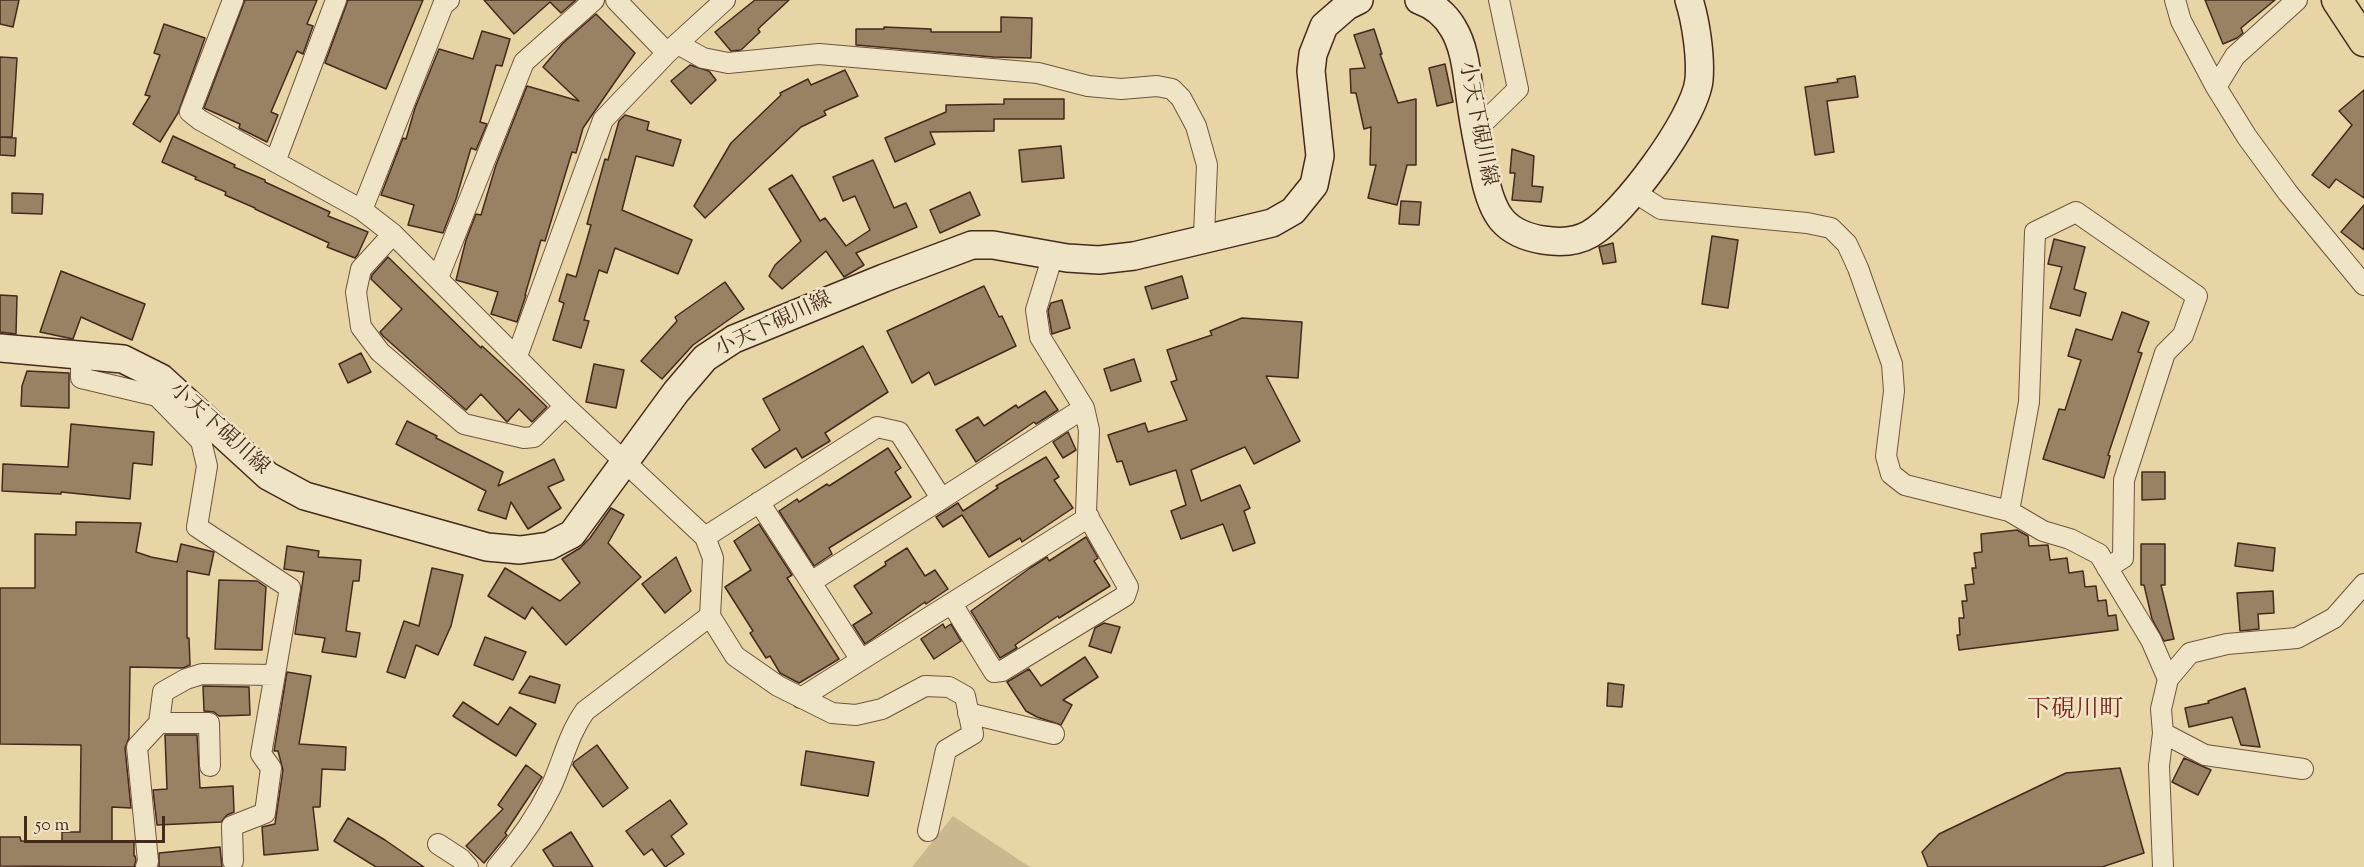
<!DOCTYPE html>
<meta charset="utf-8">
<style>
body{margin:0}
#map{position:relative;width:2364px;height:867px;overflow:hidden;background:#e7d5a6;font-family:"Sorts Mill Goudy",serif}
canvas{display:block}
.scale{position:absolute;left:24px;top:816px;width:141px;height:27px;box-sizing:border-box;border:3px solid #44291c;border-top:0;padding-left:8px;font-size:18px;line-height:21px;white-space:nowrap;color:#44291c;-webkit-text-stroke:4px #efe4c5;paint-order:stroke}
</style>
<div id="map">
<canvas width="2364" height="867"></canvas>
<div class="scale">50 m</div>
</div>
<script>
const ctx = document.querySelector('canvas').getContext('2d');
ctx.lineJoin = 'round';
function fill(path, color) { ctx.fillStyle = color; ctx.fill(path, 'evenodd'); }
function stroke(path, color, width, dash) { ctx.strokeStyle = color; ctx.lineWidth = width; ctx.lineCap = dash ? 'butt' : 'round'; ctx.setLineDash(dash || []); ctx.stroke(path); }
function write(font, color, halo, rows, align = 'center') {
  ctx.font = font + ' "Sorts Mill Goudy","Noto Serif JP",serif'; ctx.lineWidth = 5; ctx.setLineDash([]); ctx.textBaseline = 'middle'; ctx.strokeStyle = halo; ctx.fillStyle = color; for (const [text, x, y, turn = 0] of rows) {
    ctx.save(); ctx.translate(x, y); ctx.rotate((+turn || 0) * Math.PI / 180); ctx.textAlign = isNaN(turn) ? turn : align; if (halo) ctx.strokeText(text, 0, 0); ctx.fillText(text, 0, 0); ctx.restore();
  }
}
fill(new Path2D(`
 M 953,816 L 1030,867 L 912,867 Z`), '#cbb88f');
const building = new Path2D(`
 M 0,0 L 19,0 L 13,27 L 0,24 Z
 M 245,0 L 317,0 L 307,24 L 313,26 L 303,54 L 297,51 L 271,112 L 278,115 L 267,142 L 239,128 L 240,124 L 204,108 Z
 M 348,0 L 423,0 L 386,89 L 325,63 Z
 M 484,0 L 576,0 L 561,13 L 550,2 L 514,34 Z
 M 755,0 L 789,0 L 758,29 L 760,32 L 741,50 L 731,51 L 715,32 Z
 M 2205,0 L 2275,0 L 2241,28 L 2243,33 L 2237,38 L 2223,44 Z
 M 596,14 L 635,53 L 583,128 L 576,153 L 572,152 L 545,241 L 541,240 L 525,295 L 526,295 L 517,322 L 491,314 L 498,292 L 456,280 L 466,240 L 476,214 L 481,215 L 496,165 L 527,86 L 579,101 L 543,67 L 563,43 Z
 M 1001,17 L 1032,18 L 1031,58 L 993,57 L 856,45 L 856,29 L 884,29 L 884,27 L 931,29 L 931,32 L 1001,32 Z
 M 164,24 L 205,38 L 178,113 L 160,142 L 133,124 L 150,96 L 145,95 L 160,55 L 154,53 Z
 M 1374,29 L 1382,54 L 1380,54 L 1398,103 L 1416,99 L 1416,165 L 1407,165 L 1397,205 L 1368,198 L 1376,165 L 1370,165 L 1371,127 L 1364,129 L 1356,93 L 1351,93 L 1350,69 L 1365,68 L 1354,35 Z
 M 482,31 L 510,39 L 502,66 L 496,65 L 480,122 L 487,124 L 476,150 L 471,148 L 456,199 L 443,233 L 408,225 L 414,205 L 381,195 L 403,138 L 406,139 L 415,108 L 439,49 L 473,59 Z
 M 0,57 L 17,58 L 12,137 L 0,137 Z
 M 1445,64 L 1453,102 L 1437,106 L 1429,68 Z
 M 690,65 L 709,71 L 716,80 L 691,104 L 671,81 Z
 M 845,70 L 858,96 L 824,111 L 826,115 L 801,127 L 705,218 L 694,206 L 731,143 L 781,95 L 780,93 L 808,79 L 811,85 Z
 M 1855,76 L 1858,97 L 1827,101 L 1834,152 L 1815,155 L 1805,87 L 1838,82 L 1837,79 Z
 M 2364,90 L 2364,198 L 2336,179 L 2329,188 L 2312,175 L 2352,125 L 2339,111 Z
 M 1004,99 L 1064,99 L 1064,119 L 994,119 L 994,131 L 930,132 L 935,144 L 895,162 L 885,138 L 946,112 L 946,105 L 1004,104 Z
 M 625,115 L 649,122 L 647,130 L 681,140 L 673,166 L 636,156 L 622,210 L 692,240 L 678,274 L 615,248 L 607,273 L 599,270 L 584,320 L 589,321 L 581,348 L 553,340 L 564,303 L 559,301 L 567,274 L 576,277 L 591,225 L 587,224 L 605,159 L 608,160 L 619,121 Z
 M 173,136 L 235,165 L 234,167 L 265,180 L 265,182 L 330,212 L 328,216 L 368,232 L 358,254 L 355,258 L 327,247 L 329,243 L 255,209 L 255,208 L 225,195 L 226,192 L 195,179 L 196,177 L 162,162 Z
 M 0,137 L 16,138 L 15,156 L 0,155 Z
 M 1061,146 L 1064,178 L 1022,182 L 1019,150 Z
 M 1512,149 L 1534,156 L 1532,186 L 1543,187 L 1541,202 L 1512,200 L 1515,173 L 1510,173 Z
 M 873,160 L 894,208 L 906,203 L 917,227 L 856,253 L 864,265 L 844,277 L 826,251 L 782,289 L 769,276 L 775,265 L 801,241 L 769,189 L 792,175 L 820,221 L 825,218 L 846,246 L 870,230 L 855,196 L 843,201 L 833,177 Z
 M 970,192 L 980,215 L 940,233 L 930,210 Z
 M 12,193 L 43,194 L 42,214 L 12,213 Z
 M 1401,201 L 1421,202 L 1419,225 L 1399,224 Z
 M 2364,205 L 2364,250 L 2341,232 Z
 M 1712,236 L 1738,240 L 1728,308 L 1702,304 Z
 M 2054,239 L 2085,247 L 2074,289 L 2086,293 L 2080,316 L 2050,308 L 2062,267 L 2048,264 Z
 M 1613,243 L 1616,262 L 1603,264 L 1599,247 Z
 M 388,257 L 481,348 L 482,346 L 519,380 L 547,407 L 532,422 L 519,409 L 507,422 L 481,394 L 466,410 L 383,336 L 380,332 L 402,309 L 371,279 L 372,275 Z
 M 61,271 L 145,304 L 132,340 L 81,317 L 73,339 L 40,332 Z
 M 1182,276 L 1188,298 L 1152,309 L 1145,287 Z
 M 725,282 L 744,309 L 693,345 L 662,379 L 641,361 L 677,321 L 675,317 Z
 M 984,286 L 999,317 L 1002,316 L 1016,346 L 935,385 L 929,372 L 912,383 L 887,331 Z
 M 0,295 L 17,296 L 16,334 L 0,332 Z
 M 1062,300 L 1070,328 L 1052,334 L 1048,311 L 1051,303 Z
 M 2122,312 L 2149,322 L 2138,352 L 2142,353 L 2108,455 L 2110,456 L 2104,478 L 2043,459 L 2059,409 L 2065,410 L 2081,360 L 2068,356 L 2076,329 L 2112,340 Z
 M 1242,318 L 1302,322 L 1298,378 L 1266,376 L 1300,441 L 1254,464 L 1245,447 L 1191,470 L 1201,501 L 1240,485 L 1250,508 L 1244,511 L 1255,543 L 1233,551 L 1223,524 L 1181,539 L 1171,511 L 1186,505 L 1176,470 L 1130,485 L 1122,461 L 1117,462 L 1108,435 L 1145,423 L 1148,432 L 1187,420 L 1171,382 L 1177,380 L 1167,350 L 1212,335 L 1210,331 Z
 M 863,346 L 888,392 L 825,433 L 830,441 L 802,458 L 796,448 L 765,468 L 752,449 L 780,430 L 763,399 Z
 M 361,353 L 371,372 L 348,383 L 339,364 Z
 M 1134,359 L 1141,381 L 1111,391 L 1104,369 Z
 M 594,364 L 624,370 L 616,408 L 586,402 Z
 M 27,371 L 69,373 L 69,408 L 21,406 L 22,386 Z
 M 1045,391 L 1058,410 L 1036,424 L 1034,422 L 976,462 L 956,430 L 978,417 L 984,426 L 1016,405 L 1018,408 Z
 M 407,421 L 437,436 L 436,438 L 503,472 L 498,486 L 554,459 L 564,480 L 548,487 L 561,508 L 528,529 L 511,502 L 506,519 L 478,510 L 486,491 L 396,444 Z
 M 71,424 L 154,432 L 152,465 L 133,463 L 130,499 L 61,492 L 61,494 L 2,491 L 3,464 L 68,467 Z
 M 1068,432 L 1076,450 L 1063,458 L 1053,442 Z
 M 888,448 L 901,468 L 895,472 L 911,497 L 829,548 L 832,554 L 814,566 L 779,511 L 797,499 L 799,502 L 827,484 L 829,486 Z
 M 1046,457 L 1059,477 L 1054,480 L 1073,508 L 1022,542 L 1020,538 L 989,557 L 962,515 L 943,527 L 936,517 L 958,503 L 963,511 L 998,488 L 996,486 Z
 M 2142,472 L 2165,472 L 2165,499 L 2142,500 Z
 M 611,508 L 624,515 L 608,543 L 641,577 L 566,645 L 532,607 L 525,619 L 488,596 L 505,568 L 560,601 L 580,583 L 562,559 L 580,548 L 590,538 Z
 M 76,522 L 141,523 L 136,552 L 151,557 L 177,562 L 181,544 L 214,552 L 209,575 L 187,571 L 187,638 L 189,638 L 190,665 L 183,668 L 130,667 L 129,738 L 125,748 L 131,808 L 112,807 L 112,842 L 134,842 L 134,856 L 135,856 L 136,860 L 134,867 L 0,866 L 0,837 L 20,837 L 21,841 L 62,841 L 62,832 L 80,832 L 81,745 L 0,744 L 0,588 L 35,588 L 35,534 L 76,535 Z
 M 759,524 L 792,575 L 787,578 L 839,659 L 799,683 L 780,673 L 770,656 L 766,658 L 750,633 L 753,631 L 725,587 L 751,570 L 734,541 Z
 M 2017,530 L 2028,536 L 2029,546 L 2048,545 L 2050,560 L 2067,558 L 2069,573 L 2083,571 L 2085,587 L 2096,586 L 2098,601 L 2106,600 L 2108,616 L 2116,615 L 2118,630 L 1959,650 L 1957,635 L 1960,635 L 1959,618 L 1964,618 L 1962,601 L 1967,601 L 1965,585 L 1974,584 L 1972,568 L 1976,568 L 1974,553 L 1982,552 L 1981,534 Z
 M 1086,537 L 1098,558 L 1094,561 L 1110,586 L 1059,618 L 1058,616 L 1015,645 L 1017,648 L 1000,658 L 971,611 L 1030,568 L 1047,557 L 1049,561 Z
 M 2238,543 L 2275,548 L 2273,571 L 2235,566 Z
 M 2141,544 L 2165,544 L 2165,585 L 2161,585 L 2174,639 L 2164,641 L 2152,619 L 2144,585 L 2141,585 Z
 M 287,546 L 319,551 L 318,557 L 361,560 L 359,581 L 353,581 L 346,631 L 360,633 L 356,657 L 322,652 L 325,638 L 295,634 L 304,572 L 284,569 Z
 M 907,548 L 925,576 L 935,570 L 948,589 L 926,604 L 925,602 L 865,644 L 853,625 L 872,613 L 854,586 L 886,565 L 885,562 Z
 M 676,557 L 691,591 L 665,613 L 642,584 Z
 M 432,568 L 463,575 L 451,626 L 438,655 L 416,645 L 405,678 L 387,672 L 404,621 L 419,626 Z
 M 219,580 L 257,581 L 266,587 L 262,650 L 215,649 Z
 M 2273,591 L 2274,613 L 2258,614 L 2259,629 L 2240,631 L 2237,593 Z
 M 1104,623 L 1120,627 L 1111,653 L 1089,646 L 1095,628 Z
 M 943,624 L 945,628 L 951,624 L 961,641 L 934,659 L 921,639 Z
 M 485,637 L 526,652 L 513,680 L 474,665 Z
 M 1085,657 L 1098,677 L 1063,700 L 1072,705 L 1061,725 L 1037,717 L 1026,711 L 1007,682 L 1029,669 L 1041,686 Z
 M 287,672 L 311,676 L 299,744 L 346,747 L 345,770 L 322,769 L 320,807 L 313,807 L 318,850 L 264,855 L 262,827 L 275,824 L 283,770 L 278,751 L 274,751 Z
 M 530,676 L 560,685 L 555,703 L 519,693 Z
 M 1608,683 L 1624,685 L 1622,707 L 1607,706 Z
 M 203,686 L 249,687 L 250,715 L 219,716 L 214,712 L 204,711 Z
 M 2245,688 L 2260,747 L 2241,745 L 2232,717 L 2189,727 L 2185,708 L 2209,703 L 2208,701 Z
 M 463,702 L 498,725 L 510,707 L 536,724 L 516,756 L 453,716 Z
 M 165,735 L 197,735 L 200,788 L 233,786 L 234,812 L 227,815 L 221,822 L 157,825 L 153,790 L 167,789 Z
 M 597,745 L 628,788 L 603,807 L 573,765 L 574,762 Z
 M 806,751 L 874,762 L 868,796 L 801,785 Z
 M 2184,758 L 2211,770 L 2198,795 L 2172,782 Z
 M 526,765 L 542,777 L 505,833 L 507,835 L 484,863 L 466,846 L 503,809 L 498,805 Z
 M 2120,768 L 2144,853 L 2102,867 L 1928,867 L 1922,852 L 1939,834 L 2066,773 Z
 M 670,800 L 687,824 L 671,836 L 684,854 L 665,867 L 652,849 L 644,855 L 626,831 Z
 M 348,818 L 385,840 L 424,867 L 376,867 L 334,841 Z
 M 571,832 L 593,867 L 554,867 L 543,850 Z
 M 220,847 L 222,867 L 159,867 L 159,853 Z`);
fill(building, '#998264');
stroke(building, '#44291c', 1.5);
const street = new Path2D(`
 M 233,0 L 190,112 L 200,120 L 362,210 L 393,234 L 565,406 L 705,537 L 713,558 L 710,616 L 735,656 L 778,686 L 832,713 L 856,715 L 882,709 L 925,686 L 949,687 L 965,696 L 973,734 L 946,750 L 928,831
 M 616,0 L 667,53
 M 2175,0 L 2181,21 L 2216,87
 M 2297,0 L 2235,56 L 2216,87 L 2247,137 L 2288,193 L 2364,285
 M 680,42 L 685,48 L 703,58 L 728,63 L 819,54 L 1038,73 L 1088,86 L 1121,89 L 1157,86 L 1172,89 L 1181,98 L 1196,126 L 1207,165 L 1204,235 L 1206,241
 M 1475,131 L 1518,89 L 1499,0
 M 275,162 L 336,0
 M 1634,192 L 1661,209 L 1807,223 L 1831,228 L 1847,244 L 1858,268 L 1892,364 L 1894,391 L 1886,456 L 1891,474 L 1905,485 L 2009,511 L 2043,531 L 2070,539 L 2099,554 L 2151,640 L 2168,679
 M 362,210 L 443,5 L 449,0
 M 393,234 L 361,269 L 356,292 L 361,327 L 380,352 L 464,424 L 524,438 L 534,437 L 565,406
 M 438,278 L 524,62 L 594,0
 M 81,355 L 81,378 L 157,396 L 201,441 L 207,466 L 197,527 L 290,588 L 261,754 L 271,768 L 265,813 L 232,826 L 233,861
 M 517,356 L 603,120 L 667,53 L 725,0
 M 759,502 L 861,660 L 801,698
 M 2009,511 L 2029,402 L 2035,232 L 2076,212 L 2197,296 L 2183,335 L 2165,353 L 2124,480 L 2123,558 L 2107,568
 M 705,537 L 877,427 L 899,432 L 941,498
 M 811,582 L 1084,408
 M 952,604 L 994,672 L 1002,671 L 1125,596 L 1128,587 L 1086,513 L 1089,430 L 1084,408 L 1040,337 L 1036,310 L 1053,255
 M 861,660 L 1089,517
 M 968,713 L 1054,734
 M 159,723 L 209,723 L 210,766
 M 2163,733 L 2205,755 L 2303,769
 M 438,844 L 461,859 L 468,867
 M 146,867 L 148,861 L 137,747 L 159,723 L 163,692 L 186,679 L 202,674 L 275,675
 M 497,867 C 518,843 537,816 551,787 C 563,761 568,735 585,711 L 710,616
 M 2163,867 L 2159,766 L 2163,733 L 2161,709 L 2168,679 L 2190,653 L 2227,644 L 2297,638 L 2334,618 L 2364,584`);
const secondary = new Path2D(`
 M 1419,0 C 1433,5 1445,14 1453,28 C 1466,49 1467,78 1471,103 C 1474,126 1479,150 1484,174 C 1487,189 1492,208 1502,220 C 1520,241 1566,248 1590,234 C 1623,215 1695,118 1699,80 C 1701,57 1696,22 1689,0
 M 0,348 L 123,359 L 161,378 L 268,476 L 305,496 L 487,547 L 520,550 L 549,546 L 572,534 L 676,392 L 705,358 L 734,339 L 884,278 L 972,245 L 993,245 L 1067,258 L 1099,260 L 1134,256 L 1272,223 L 1293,211 L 1314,185 L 1320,156 L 1311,71 L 1313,54 L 1324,26 L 1347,6 L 1359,0`);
const primary = new Path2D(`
 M 2337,0 L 2364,41`);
stroke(street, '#6d543e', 22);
stroke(secondary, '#44291c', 30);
stroke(primary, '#44291c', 33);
stroke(street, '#efe4c5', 20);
stroke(secondary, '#efe4c5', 27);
stroke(primary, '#e7d5a6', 30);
write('21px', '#44291c', '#efe4c5', [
 ["小天下硯川線",1476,124,79],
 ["小天下硯川線",774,326,-25],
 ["小天下硯川線",218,430,42]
]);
write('24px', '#7a1f14', '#efe4c5', [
 ["下硯川町",2075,712]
]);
</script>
